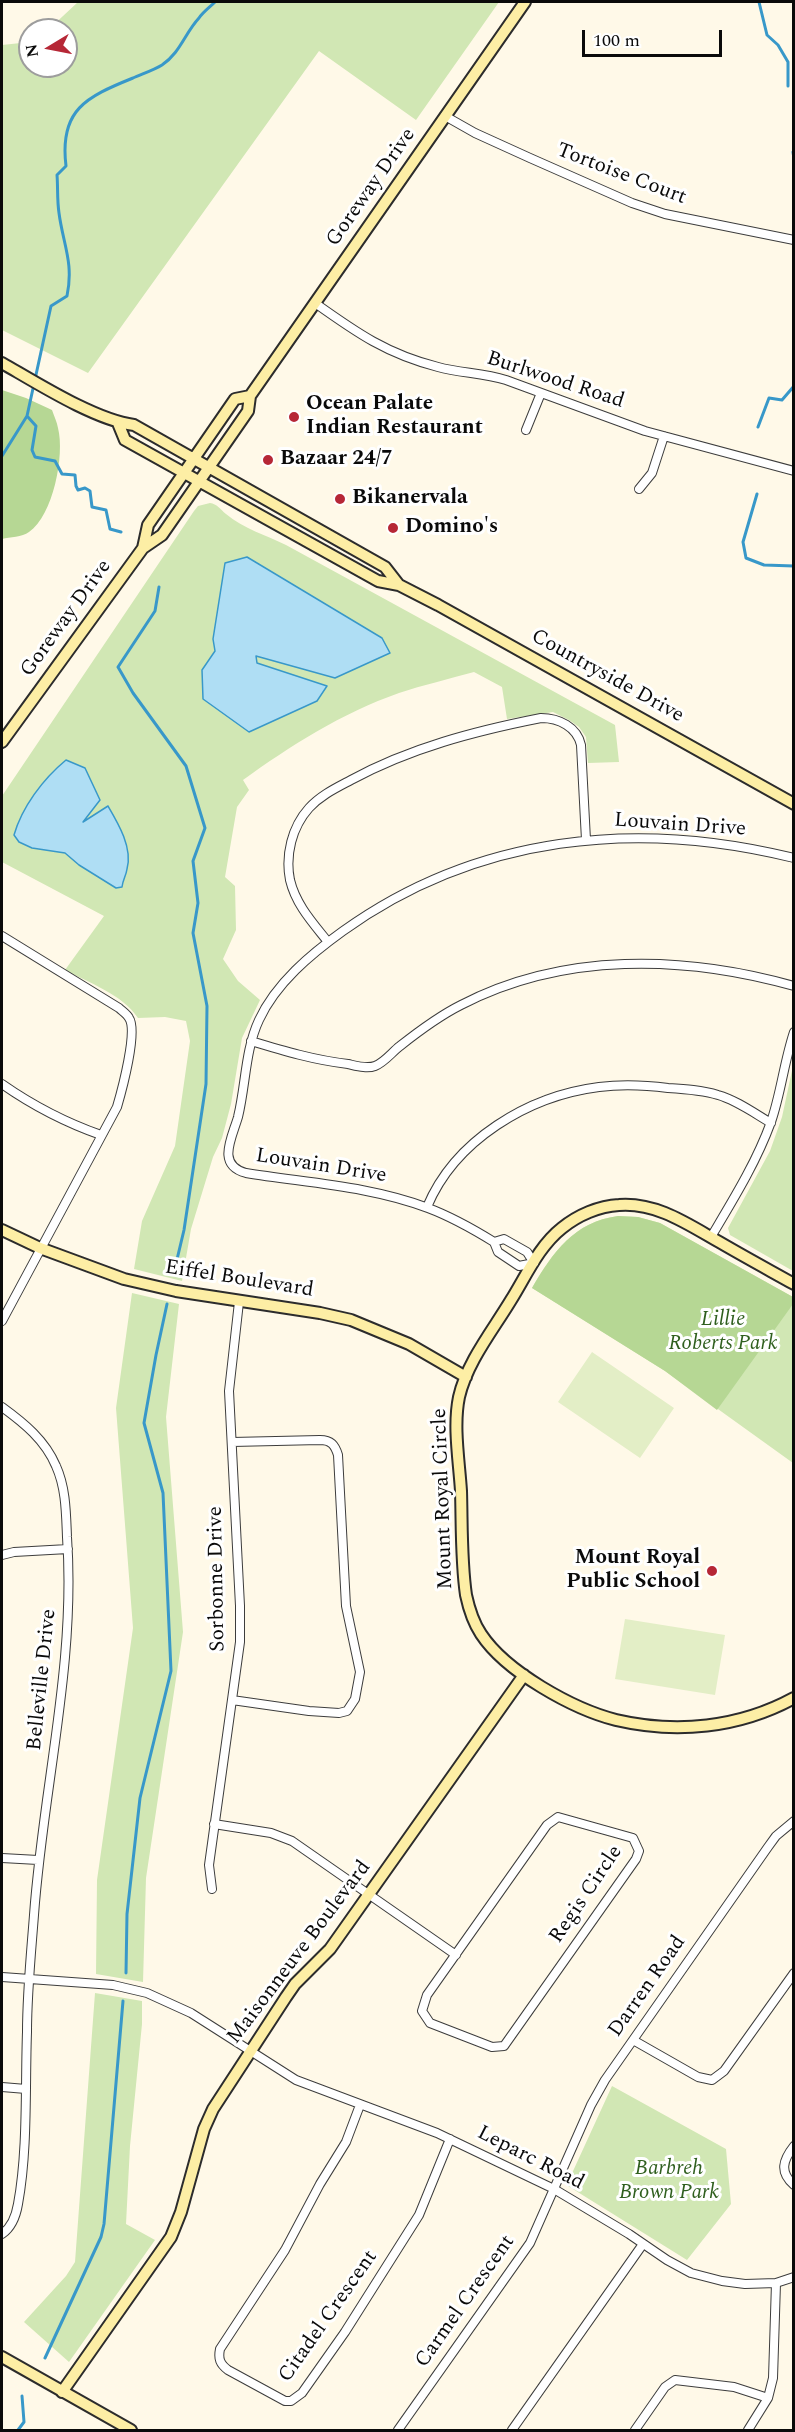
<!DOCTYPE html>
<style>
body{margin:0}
#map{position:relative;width:795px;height:2432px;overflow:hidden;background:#fff9e8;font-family:Spectral,serif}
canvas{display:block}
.frame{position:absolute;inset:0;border:3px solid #0a0a0a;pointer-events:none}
.north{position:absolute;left:18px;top:18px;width:60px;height:60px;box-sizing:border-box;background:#fff;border:2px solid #9d9d9d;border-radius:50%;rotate:260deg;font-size:16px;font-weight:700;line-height:24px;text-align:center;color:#0a0a0a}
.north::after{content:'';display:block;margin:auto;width:21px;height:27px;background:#b62736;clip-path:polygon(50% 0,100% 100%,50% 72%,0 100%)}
.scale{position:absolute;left:582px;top:30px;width:140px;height:27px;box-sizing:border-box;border:3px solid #0a0a0a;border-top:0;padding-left:8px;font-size:18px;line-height:21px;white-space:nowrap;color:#0a0a0a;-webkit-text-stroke:4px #fff;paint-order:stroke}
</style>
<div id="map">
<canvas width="795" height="2432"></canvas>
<div class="frame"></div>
<div class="north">N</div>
<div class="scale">100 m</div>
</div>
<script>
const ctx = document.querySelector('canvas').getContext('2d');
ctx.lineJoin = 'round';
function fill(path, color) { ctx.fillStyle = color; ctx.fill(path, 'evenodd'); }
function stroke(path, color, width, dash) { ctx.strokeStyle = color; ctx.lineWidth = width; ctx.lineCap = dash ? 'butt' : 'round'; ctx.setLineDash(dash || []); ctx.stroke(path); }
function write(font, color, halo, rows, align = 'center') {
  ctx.font = font + ' Spectral,serif'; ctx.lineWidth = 6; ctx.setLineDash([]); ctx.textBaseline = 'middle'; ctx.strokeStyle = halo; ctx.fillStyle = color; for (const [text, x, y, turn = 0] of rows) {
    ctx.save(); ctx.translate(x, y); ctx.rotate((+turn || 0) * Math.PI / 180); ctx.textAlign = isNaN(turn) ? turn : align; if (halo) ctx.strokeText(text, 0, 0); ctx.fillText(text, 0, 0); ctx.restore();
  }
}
fill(new Path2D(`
 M 78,2 L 499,2 L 416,120 L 319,51 L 88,373 L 2,330 L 2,45 L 30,42 L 30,66 L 66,66 L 66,30 L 48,30 Z
 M 210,503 C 217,504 220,509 226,514 C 244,529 266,535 286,545 L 615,725 L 619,762 L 588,763 L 586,737 L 579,727 L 569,720 L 553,712 L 507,719 L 502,687 L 474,672 C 449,679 423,685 399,693 C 342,713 290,746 243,780 L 249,790 L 237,807 L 225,877 L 235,886 L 236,930 L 223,959 L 238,981 L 260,1000 L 242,1038 L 231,1104 L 222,1138 L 213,1157 L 191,1229 L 182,1281 L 134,1269 L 142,1221 L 175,1146 L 190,1041 L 186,1021 L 165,1017 L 138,1018 C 122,994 89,983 65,970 L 104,916 L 2,862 L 2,796 L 194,511 L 198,506 Z
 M 793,1066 L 793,1271 L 730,1235 L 728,1228 L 770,1151 L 782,1117 Z
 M 618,1216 L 638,1217 L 660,1223 L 793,1297 L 793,1463 L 665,1371 L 532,1288 C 553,1252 574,1222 618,1216 Z
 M 132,1293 L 179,1304 L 166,1417 L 183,1632 L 146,1878 L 143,1982 L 96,1974 L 97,1880 L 133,1628 L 116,1408 Z
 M 95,1993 L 142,2001 L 142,2024 L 130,2146 L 126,2224 L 155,2240 L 69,2362 L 24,2322 L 66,2276 L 75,2262 Z
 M 612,2086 L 726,2149 L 731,2204 L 687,2260 L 568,2186 L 568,2182 Z`), '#d1e7b4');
fill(new Path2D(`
 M 2,390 L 26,398 L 52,410 C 54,416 57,422 58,428 C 65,455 53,516 29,532 C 22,537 10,537 2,539 Z
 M 618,1216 L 638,1217 L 660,1223 L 793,1297 L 793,1304 L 717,1410 L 665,1371 L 532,1288 C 553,1252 574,1222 618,1216 Z`), '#b6d794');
fill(new Path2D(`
 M 592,1352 L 674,1408 L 640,1458 L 558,1402 Z
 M 625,1619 L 725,1635 L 715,1695 L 615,1679 Z`), '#e3eec6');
const water = new Path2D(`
 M 247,557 L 382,638 L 390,653 L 335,678 L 256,656 L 257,663 L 327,686 L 317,701 L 249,732 L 203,699 L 202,670 L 215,651 L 213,639 L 225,563 Z
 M 66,760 L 85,768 L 100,800 L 83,822 L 108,806 C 118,823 133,848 127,869 C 126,876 123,879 122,887 L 116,888 L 79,865 L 65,853 L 32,848 L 19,842 L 14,835 C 22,807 43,779 66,760 Z`);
fill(water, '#afdef4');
stroke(water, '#3898c9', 1.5);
stroke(new Path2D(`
 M 759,2 L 767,35 L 778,45 L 788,62 L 788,86
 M 793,152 L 794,159
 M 27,416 L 36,426 L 32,450 L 35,457 L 55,461 L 62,474 L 75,475 L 76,486 L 78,490 L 85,488 L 90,491 L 92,507 L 106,510 L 110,529 L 121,532
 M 758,427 L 769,398 L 782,400 L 794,386
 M 2,456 L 27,416 L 51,306 L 67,296 C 74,263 63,244 59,213 C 57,200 58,187 57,175 L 66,166 C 59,110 86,97 133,78 C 142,74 154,70 162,65 C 180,53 185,33 199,18 C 203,12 210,7 215,2
 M 757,494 L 743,542 L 746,558 L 764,565 L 794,566
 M 159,587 L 155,611 L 118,667 L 133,693 L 186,766 L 205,828 L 193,861 L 198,903 L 193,933 L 207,1006 L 206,1084 L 184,1230 L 174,1272
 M 126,1973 L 127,1914 L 140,1798 L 171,1671 L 163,1493 L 144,1423 L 156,1355 L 167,1304
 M 45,2358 L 101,2237 L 104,2224 L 123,2001
 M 18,2430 L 24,2422 L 22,2396`), '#3898c9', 3);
const street = new Path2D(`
 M 445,116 L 475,133 L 530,158 L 632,203 L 665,214 L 794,240
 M 315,303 C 357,333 387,354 438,367 C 460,373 483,373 506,380 L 645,431 L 794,471
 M 526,430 L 541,393
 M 639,489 L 652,473 L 664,436
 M 2,936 L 119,1008 C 122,1011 127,1014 129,1018 C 138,1031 122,1090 117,1107 L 2,1321
 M 328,942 C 313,923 296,905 290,880 C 285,855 292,827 309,808 C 321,795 336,788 351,780 C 410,748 475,731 541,718 C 559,718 577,727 581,745 L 586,840
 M 251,1041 C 284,1051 314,1060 348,1064 C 357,1066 367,1069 375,1066 C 385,1062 392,1052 400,1046 C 419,1031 439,1016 461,1005 C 563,952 684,955 794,986
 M 2,1084 C 32,1105 67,1123 101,1135
 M 427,1207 C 455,1140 528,1096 599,1087 C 622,1084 645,1085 668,1088 C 685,1089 702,1090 718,1095 C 736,1100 754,1113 771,1123
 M 711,1237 C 733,1200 756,1163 771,1122 C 781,1093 784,1062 794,1032
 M 494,1242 L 504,1239 L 527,1252 L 534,1263 L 519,1266 L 498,1252 L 494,1242 C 473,1229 452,1217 428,1208 C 370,1186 307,1183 246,1173 C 216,1165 232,1138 238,1117 C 246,1084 245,1050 259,1020 C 276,983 311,954 343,931 C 477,835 636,819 794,858
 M 2,1407 C 24,1423 45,1440 56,1466 C 66,1488 66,1513 67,1537 C 76,1664 43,1788 34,1915 C 31,1954 27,1993 27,2032 C 25,2087 28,2150 18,2204 C 16,2216 12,2227 2,2234
 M 232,1442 L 320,1440 C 331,1440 335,1445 338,1455 L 346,1606 L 360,1672 L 355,1699 L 347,1711 L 339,1713 L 309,1711 L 232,1700
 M 2,1555 L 14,1552 L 68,1549
 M 558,1817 L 633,1838 L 639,1851 L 636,1859 L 504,2046 L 492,2047 L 430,2023 L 422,2011 L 427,1995 L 547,1825 Z
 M 214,1824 L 271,1833 L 292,1841 L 456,1955
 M 2,1858 L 38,1860
 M 212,1889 L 209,1865 L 240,1642 L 240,1606 L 229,1391 L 239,1302
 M 2,1977 L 113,1985 L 147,1993 L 191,2013 L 296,2080 L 437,2133 L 554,2189 L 629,2234 L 667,2260 L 691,2273 L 722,2281 L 745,2284 L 776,2283 L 794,2277
 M 633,2040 L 698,2077 L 712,2080 L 724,2071 L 794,1973
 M 2,2087 L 26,2089
 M 360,2105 L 346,2142 L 320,2184 L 285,2250 L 220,2349 C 218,2359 220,2364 228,2370 L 285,2401 L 291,2401 L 302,2393 L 345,2332 L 419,2215 L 450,2139
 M 794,2146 C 783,2160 779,2172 794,2185
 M 398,2430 L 530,2243 L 591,2105 L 605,2080 L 768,1847 L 776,1836 L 794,1821
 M 512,2430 L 643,2244
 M 635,2430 L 665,2387 L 675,2380 L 734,2387 L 768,2398
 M 748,2430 L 768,2398 L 773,2378 L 776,2283`);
const secondary = new Path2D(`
 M 2,363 C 37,383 95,420 134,425 L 385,567 L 399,585
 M 118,423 L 125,440 L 378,581 L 399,585 L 438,605 L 794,804
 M 143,548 L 148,525 L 235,399 L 250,396
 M 2,742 L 143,548 L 162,535 L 248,411 L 250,396 L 525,2
 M 2,1230 L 40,1248 L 124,1279 L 176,1291 L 320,1313 L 351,1320 L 409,1344 L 466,1377
 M 794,1284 C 769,1270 745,1257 721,1243 C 689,1225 657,1202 619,1205 C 599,1206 578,1215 562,1228 C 539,1246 526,1276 511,1300 C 493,1330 467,1362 459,1397 C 453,1426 459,1460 461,1491 C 462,1525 461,1561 466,1595 C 469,1609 473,1622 481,1634 C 506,1672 573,1709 616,1720 C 676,1734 739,1728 794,1698
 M 2,2357 L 131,2430
 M 62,2392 L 171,2237 L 181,2212 L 204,2129 L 213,2109 L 286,1997 L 295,1984 L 330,1949 L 524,1675`);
stroke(street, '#3d3d3d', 10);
stroke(secondary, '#2c2c2c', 14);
stroke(street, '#fff', 8);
stroke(secondary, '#fdeea5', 10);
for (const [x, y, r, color] of [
 [294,417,6,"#b62736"],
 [268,460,6,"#b62736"],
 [340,499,6,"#b62736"],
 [393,528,6,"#b62736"],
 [712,1571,6,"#b62736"]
]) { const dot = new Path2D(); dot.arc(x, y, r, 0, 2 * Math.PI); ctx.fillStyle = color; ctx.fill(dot); stroke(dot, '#fff', 2); }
write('21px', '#0a0a0a', '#fff', [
 ["Tortoise Court",621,175,21],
 ["Goreway Drive",372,188,-55],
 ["Burlwood Road",555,381,18],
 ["Goreway Drive",67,619,-54],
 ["Countryside Drive",607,677,29],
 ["Louvain Drive",680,826,4],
 ["Louvain Drive",321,1167,9],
 ["Eiffel Boulevard",239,1280,9],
 ["Mount Royal Circle",444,1499,-92],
 ["Sorbonne Drive",218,1579,-91],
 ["Belleville Drive",43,1680,-84],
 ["Regis Circle",587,1895,-56],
 ["Maisonneuve Boulevard",300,1953,-53],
 ["Darren Road",648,1987,-55],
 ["Leparc Road",530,2159,27],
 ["Carmel Crescent",466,2302,-55],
 ["Citadel Crescent",329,2317,-55]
]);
write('bold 21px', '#0a0a0a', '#fff', [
 ["Ocean Palate",306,405],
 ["Indian Restaurant",306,429],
 ["Bazaar 24/7",280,460],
 ["Bikanervala",352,499],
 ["Domino's",405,528],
 ["Mount Royal",700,1559,"right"],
 ["Public School",700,1583,"right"]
], 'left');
write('italic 21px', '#2f5f1e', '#fff', [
 ["Lillie",723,1321],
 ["Roberts Park",723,1345],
 ["Barbreh",669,2170],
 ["Brown Park",669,2194]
]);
</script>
